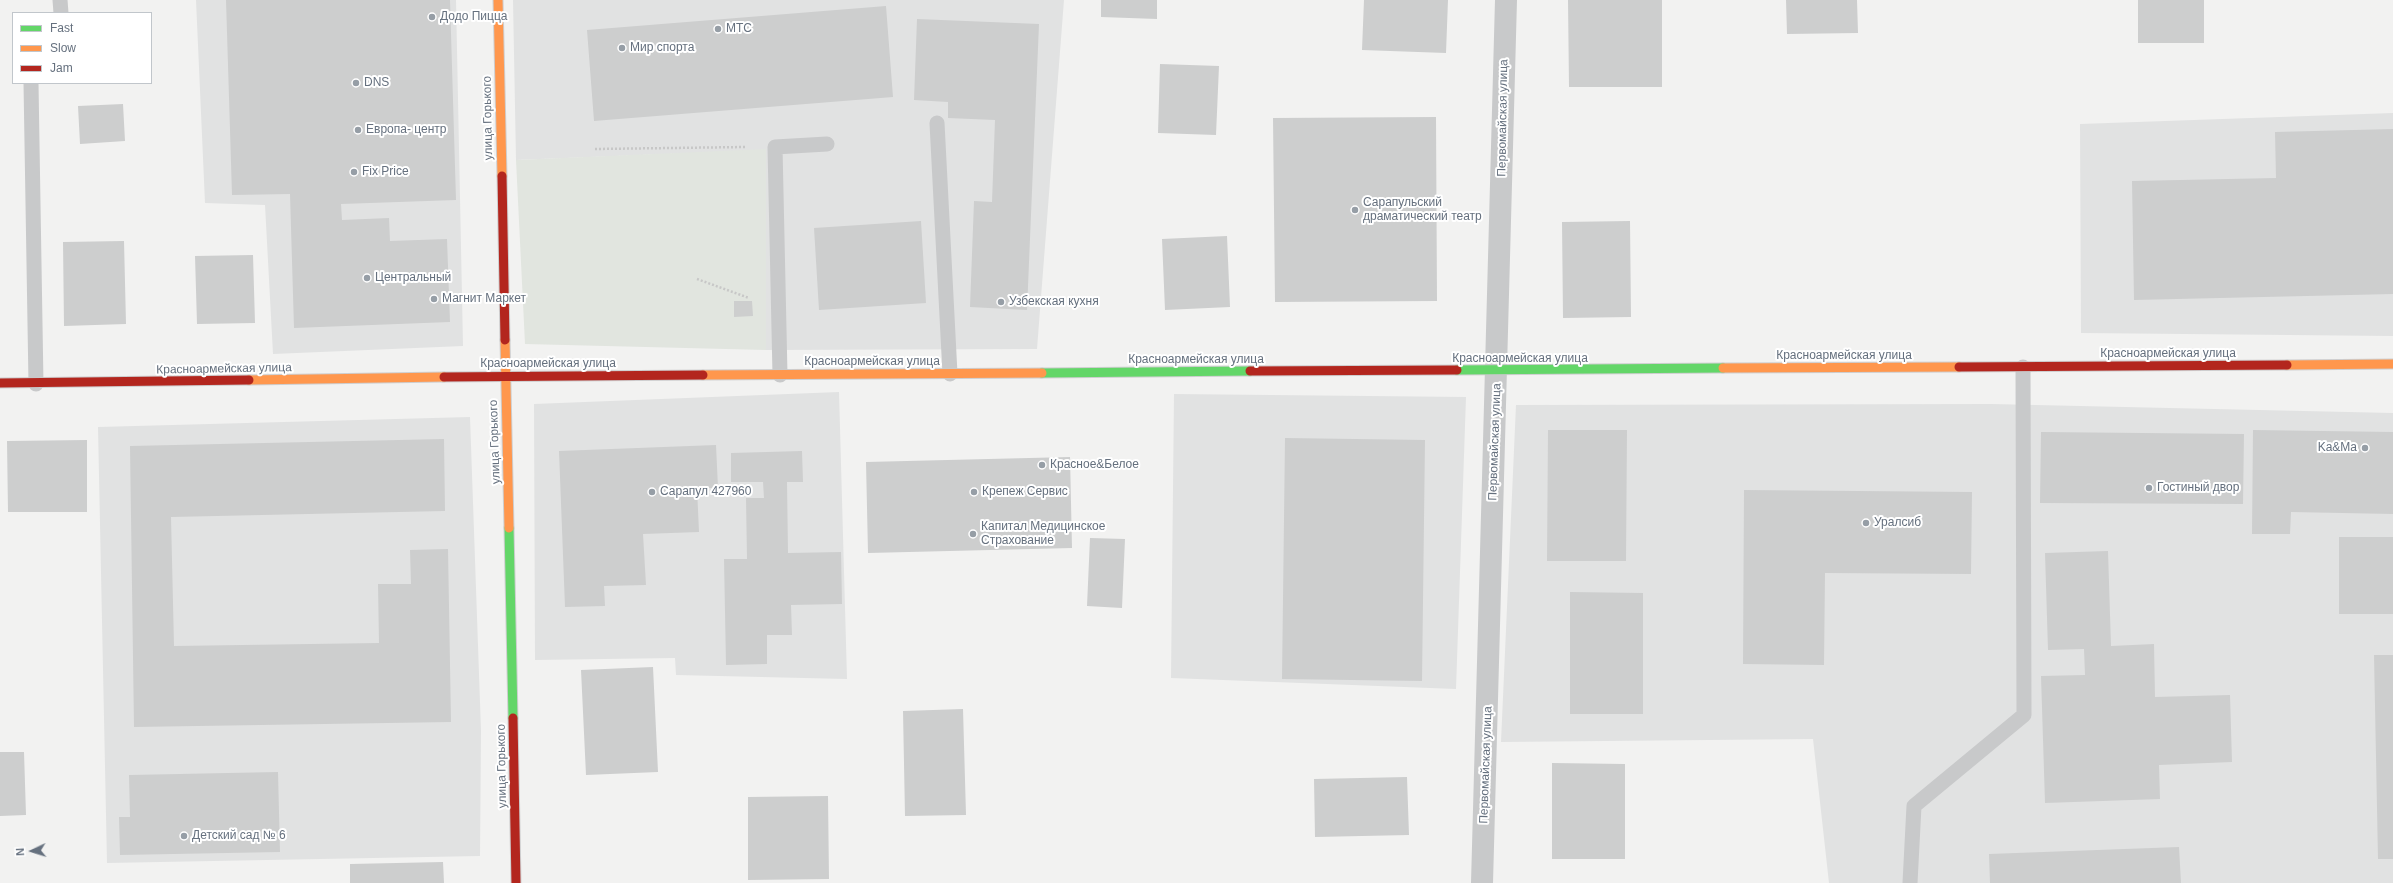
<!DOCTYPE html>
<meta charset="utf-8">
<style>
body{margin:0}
#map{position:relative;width:2393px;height:883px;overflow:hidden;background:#f2f2f1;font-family:Arial,sans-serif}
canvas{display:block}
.legend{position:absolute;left:12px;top:12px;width:140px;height:72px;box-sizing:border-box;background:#fff;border:1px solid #c1c6cb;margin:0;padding:5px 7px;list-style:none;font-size:12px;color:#65707e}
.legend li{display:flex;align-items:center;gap:8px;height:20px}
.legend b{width:20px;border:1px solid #c1c6cb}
.north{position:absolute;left:12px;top:831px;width:40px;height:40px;-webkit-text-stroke:3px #fff;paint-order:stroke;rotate:266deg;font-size:11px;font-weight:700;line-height:16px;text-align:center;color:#65707e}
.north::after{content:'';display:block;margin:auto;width:14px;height:18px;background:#65707e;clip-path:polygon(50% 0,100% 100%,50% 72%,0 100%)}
</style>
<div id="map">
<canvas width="2393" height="883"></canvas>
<ul class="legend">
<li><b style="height:5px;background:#63d668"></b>Fast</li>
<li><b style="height:5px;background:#ff974d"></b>Slow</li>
<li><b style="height:5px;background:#b3261e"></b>Jam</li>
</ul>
<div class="north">N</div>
</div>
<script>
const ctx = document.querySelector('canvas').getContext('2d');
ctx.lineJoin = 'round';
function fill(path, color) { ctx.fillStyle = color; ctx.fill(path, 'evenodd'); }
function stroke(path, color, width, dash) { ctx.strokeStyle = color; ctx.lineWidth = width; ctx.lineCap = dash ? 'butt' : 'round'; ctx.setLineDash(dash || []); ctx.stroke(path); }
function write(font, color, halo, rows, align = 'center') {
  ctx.font = font + ' Arial,sans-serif'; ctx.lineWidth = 4; ctx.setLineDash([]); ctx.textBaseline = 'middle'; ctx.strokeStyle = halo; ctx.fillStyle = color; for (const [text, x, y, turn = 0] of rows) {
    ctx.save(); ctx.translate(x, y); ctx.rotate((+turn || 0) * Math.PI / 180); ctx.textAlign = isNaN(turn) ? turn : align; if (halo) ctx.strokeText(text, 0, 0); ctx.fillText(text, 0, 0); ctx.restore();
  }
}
fill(new Path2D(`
 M 196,0 L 456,0 L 463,346 L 273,354 L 265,205 L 205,203 Z
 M 513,0 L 1064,0 L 1037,349 L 766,350 L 766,150 L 516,160 Z
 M 2393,113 L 2393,336 L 2081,333 L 2080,124 Z
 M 839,392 L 847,679 L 676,675 L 675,658 L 535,660 L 534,404 Z
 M 1174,394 L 1466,397 L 1456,689 L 1171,678 Z
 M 1991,404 L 2393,413 L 2393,883 L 1829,883 L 1813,739 L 1501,742 L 1516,405 Z
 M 470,417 L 481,731 L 480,856 L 107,863 L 98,427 Z`), '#e1e2e2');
fill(new Path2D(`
 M 766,149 L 766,350 L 525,344 L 516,160 Z`), '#e1e5df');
fill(new Path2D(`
 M 226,0 L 450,0 L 456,200 L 341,204 L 342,220 L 389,218 L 390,241 L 447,239 L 450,322 L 294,328 L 290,194 L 232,195 Z
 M 1101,0 L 1157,0 L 1157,19 L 1101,17 Z
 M 1364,0 L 1448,0 L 1446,53 L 1362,50 Z
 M 1568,0 L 1662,0 L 1662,87 L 1569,87 Z
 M 1786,0 L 1857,0 L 1858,33 L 1787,34 Z
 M 2138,0 L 2204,0 L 2204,43 L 2138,43 Z
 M 886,6 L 893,97 L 594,121 L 587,30 Z
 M 917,19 L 1039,24 L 1027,310 L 970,307 L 974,201 L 992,202 L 995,120 L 948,118 L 948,102 L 914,100 Z
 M 1160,64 L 1219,66 L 1216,135 L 1158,133 Z
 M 123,104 L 125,141 L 80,144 L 78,106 Z
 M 1436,117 L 1437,301 L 1275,302 L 1273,118 Z
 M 2393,129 L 2393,294 L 2134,300 L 2132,181 L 2276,178 L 2275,132 Z
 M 921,221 L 926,303 L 819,310 L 814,228 Z
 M 1630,221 L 1631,317 L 1563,318 L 1562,222 Z
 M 1227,236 L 1230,307 L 1165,310 L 1162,239 Z
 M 124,241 L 126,324 L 64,326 L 63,242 Z
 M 253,255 L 255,323 L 197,324 L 195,256 Z
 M 734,301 L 752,301 L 753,316 L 734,317 Z
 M 1548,430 L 1627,430 L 1626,561 L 1547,561 Z
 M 2253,430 L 2393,432 L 2393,514 L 2291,512 L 2290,534 L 2252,534 Z
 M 2041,432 L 2244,434 L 2243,504 L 2040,503 Z
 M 1285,438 L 1425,440 L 1422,681 L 1282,679 Z
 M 444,439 L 445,511 L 171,517 L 174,646 L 379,643 L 378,584 L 411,584 L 410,550 L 448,549 L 451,722 L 134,727 L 130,446 Z
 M 87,440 L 87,512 L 8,512 L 7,441 Z
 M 716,445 L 718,488 L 697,488 L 699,532 L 643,534 L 646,585 L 604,586 L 605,606 L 565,607 L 559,451 Z
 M 802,451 L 803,482 L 787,482 L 788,553 L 841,552 L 842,604 L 791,605 L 792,635 L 767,635 L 767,664 L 726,665 L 724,559 L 747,559 L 746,498 L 764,498 L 763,482 L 731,482 L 731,453 Z
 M 1070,457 L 1072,548 L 868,553 L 866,462 Z
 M 1744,490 L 1972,492 L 1971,574 L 1825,573 L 1824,665 L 1743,664 Z
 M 2339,537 L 2393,537 L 2393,614 L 2339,614 Z
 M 1090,538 L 1125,539 L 1122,608 L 1087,606 Z
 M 2108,551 L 2111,646 L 2154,644 L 2155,697 L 2230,695 L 2232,762 L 2159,765 L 2160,799 L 2045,803 L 2041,676 L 2085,675 L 2084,649 L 2048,650 L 2045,553 Z
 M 1570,592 L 1643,593 L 1643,714 L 1570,714 Z
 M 2374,655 L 2393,655 L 2393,859 L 2378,859 Z
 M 653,667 L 658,772 L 586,775 L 581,670 Z
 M 963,709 L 966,815 L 905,816 L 903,711 Z
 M 0,752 L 24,752 L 26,815 L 0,816 Z
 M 1552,763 L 1625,764 L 1625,859 L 1552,859 Z
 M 278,772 L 280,852 L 120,855 L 119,817 L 130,817 L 129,775 Z
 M 1407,777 L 1409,835 L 1315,837 L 1314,779 Z
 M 828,796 L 829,879 L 748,880 L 748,797 Z
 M 2179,847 L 2181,883 L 1990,883 L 1989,854 Z
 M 443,862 L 444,883 L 350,883 L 350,864 Z`), '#cdcece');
const fast = new Path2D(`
 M 1457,370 L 1723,368
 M 1042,373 L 1250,371
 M 509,528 L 513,718`);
const slow = new Path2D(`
 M 498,0 L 502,176
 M 505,340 L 509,528
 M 2287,365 L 2393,364
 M 1723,368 L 1959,367
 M 703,375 L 1042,373
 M 249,380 L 444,377`);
const jam = new Path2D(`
 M 502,176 L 505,340
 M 1959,367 L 2287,365
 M 1250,371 L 1457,370
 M 444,377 L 703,375
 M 0,383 L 249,380
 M 513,718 L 516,883`);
stroke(fast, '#cececf', 11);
stroke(slow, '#cececf', 11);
stroke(jam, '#cececf', 11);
stroke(new Path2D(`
 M 595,149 L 746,147
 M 697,279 L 749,298`), '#c7c7c7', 2.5, [2, 2]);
stroke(new Path2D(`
 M 60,0 L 61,13
 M 31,83 L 36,384
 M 937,123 L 950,374
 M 780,375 L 775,147 L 827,144
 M 1910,883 L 1914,806 L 2024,715 L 2023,367`), '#c8c9ca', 15);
stroke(new Path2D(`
 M 1482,883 L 1506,0`), '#c8c9ca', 22);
stroke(fast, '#63d668', 9);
stroke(slow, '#ff974d', 9);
stroke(jam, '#b3261e', 9);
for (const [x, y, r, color] of [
 [432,17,4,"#969ea6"],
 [718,29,4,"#969ea6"],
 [622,48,4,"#969ea6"],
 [356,83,4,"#969ea6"],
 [358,130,4,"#969ea6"],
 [354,172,4,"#969ea6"],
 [1355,210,4,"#969ea6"],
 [367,278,4,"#969ea6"],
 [434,299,4,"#969ea6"],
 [1001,302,4,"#969ea6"],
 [2365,448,4,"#969ea6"],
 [1042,465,4,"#969ea6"],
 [2149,488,4,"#969ea6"],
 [652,492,4,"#969ea6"],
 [974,492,4,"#969ea6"],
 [1866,523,4,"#969ea6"],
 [973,534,4,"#969ea6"],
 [184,836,4,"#969ea6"]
]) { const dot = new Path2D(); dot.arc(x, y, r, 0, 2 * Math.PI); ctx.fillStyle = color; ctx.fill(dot); stroke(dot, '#fff', 1.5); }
write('12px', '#65707e', '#fff', [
 ["Додо Пицца",440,17],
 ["МТС",726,29],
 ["Мир спорта",630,48],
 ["DNS",364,83],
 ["Европа- центр",366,130],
 ["Fix Price",362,172],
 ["Сарапульский",1363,203],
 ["драматический театр",1363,217],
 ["Центральный",375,278],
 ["Магнит Маркет",442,299],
 ["Узбекская кухня",1009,302],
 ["Ka&Ma",2357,448,"right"],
 ["Красное&Белое",1050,465],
 ["Гостиный двор",2157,488],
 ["Сарапул 427960",660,492],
 ["Крепеж Сервис",982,492],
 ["Уралсиб",1874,523],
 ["Капитал Медицинское",981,527],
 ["Страхование",981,541],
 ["Детский сад № 6",192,836]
], 'left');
write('12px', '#65707e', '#fff', [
 ["улица Горького",488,118,-91],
 ["Первомайская улица",1503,118,-89],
 ["Красноармейская улица",2168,354],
 ["Красноармейская улица",1844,356],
 ["Красноармейская улица",1520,359],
 ["Красноармейская улица",1196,360],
 ["Красноармейская улица",872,362],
 ["Красноармейская улица",548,364],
 ["Красноармейская улица",224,369,-1],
 ["улица Горького",495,442,-92],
 ["Первомайская улица",1495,442,-88],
 ["Первомайская улица",1486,765,-88],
 ["улица Горького",502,766,-91]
]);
</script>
